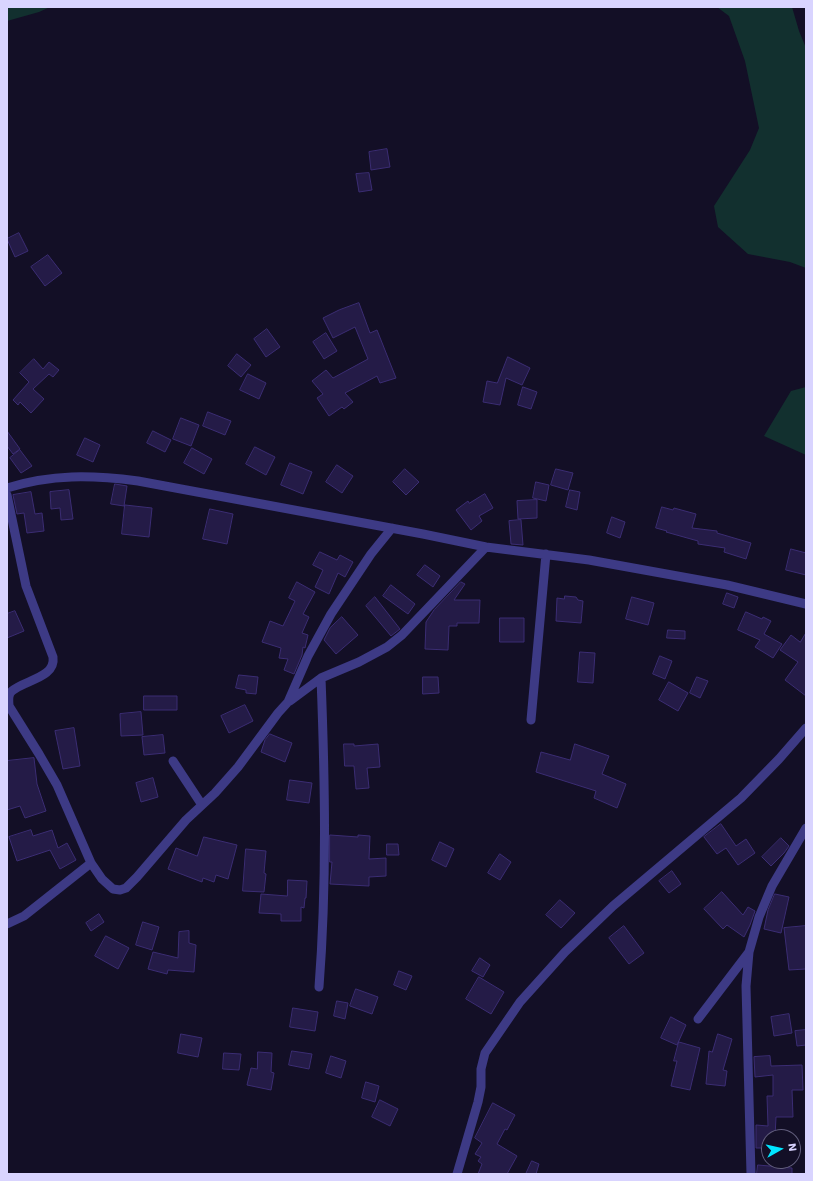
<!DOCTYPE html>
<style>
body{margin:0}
#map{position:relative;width:813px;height:1181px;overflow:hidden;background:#130f26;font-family:"Work Sans",sans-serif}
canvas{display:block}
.frame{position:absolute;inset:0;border:8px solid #d9d4ff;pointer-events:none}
.north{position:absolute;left:761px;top:1129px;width:40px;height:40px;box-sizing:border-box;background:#130f26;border:1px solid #625e7d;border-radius:50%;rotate:82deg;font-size:11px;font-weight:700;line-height:16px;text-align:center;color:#d9d4ff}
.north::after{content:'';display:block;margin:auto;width:14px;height:18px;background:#00e5ff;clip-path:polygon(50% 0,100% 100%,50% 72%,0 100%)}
</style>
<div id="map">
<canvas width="813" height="1181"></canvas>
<div class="frame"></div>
<div class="north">N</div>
</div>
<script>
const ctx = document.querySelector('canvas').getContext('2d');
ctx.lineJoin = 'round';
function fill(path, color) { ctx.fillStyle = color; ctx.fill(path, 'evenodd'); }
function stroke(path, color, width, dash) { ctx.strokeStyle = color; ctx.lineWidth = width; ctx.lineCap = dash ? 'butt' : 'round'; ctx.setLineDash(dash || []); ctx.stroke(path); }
fill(new Path2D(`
 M 7,7 L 50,7 L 39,12 L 7,21 Z
 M 717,7 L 792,7 L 799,31 L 806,48 L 806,268 L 790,262 L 748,254 L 718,227 L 714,206 L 750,150 L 759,128 L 745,61 L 729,16 Z
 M 806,387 L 806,455 L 764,436 L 791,391 Z`), '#12302f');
const building = new Path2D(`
 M 387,149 L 390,167 L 371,170 L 369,152 Z
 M 369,173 L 372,190 L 359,192 L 356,174 Z
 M 19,233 L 28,251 L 15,257 L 7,239 Z
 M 48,255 L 62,273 L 45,286 L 31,267 Z
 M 359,303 L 370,333 L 377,330 L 396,378 L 380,383 L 377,376 L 345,393 L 353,402 L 344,409 L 342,407 L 329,416 L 317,398 L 323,394 L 312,381 L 326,370 L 333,378 L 368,359 L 355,327 L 333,338 L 323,318 L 339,310 Z
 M 267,329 L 280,347 L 266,357 L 254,339 Z
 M 326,333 L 337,351 L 324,359 L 313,342 Z
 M 237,354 L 251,365 L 241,377 L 228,366 Z
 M 508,357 L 530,368 L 522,385 L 506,378 L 500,405 L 483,402 L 487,381 L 497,383 Z
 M 34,359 L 43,369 L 49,362 L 59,370 L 53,377 L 49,374 L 33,389 L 44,399 L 31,413 L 20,402 L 18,405 L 13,400 L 29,382 L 20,373 Z
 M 248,374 L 266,383 L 259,399 L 240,390 Z
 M 523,387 L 537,392 L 531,409 L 518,405 Z
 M 208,412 L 231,421 L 225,435 L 203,426 Z
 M 181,418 L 199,425 L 191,446 L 173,439 Z
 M 7,431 L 20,449 L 13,454 L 7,446 Z
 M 153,431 L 171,440 L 165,452 L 147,443 Z
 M 85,438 L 100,445 L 93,462 L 77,455 Z
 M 255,447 L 275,457 L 266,475 L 246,464 Z
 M 192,448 L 212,459 L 204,474 L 184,463 Z
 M 20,450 L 32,466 L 21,473 L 10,458 Z
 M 290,463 L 312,472 L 303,494 L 281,485 Z
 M 337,465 L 353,476 L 342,493 L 326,482 Z
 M 405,469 L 419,482 L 406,495 L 393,482 Z
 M 556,469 L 573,473 L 568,490 L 551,485 Z
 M 536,482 L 549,485 L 546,501 L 533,498 Z
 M 115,484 L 127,486 L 124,506 L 111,504 Z
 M 69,490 L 73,519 L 61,520 L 60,508 L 51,509 L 50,492 Z
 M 570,490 L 580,492 L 577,510 L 566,507 Z
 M 31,492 L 35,514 L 42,513 L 44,531 L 27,533 L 24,513 L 17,514 L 13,495 Z
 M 485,494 L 493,508 L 479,516 L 482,521 L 471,530 L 456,510 L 468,501 L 469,503 Z
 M 537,500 L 537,518 L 518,519 L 517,501 Z
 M 125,505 L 152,508 L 149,537 L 122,534 Z
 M 662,507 L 673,510 L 674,508 L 696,514 L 692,528 L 717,531 L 717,533 L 751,543 L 746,559 L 724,552 L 725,548 L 698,544 L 698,541 L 666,532 L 667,531 L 656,528 Z
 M 210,509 L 233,514 L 227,544 L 203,539 Z
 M 612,517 L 625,522 L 620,538 L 607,533 Z
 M 521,520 L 523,545 L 511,544 L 509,521 Z
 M 791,549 L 806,553 L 806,575 L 786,570 Z
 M 320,552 L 337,560 L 340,555 L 353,562 L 345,577 L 338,573 L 329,594 L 315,587 L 323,570 L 313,565 Z
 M 425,565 L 440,576 L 433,587 L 417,575 Z
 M 297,582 L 315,592 L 303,614 L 309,617 L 302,633 L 308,635 L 305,648 L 303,647 L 302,655 L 294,674 L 284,670 L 288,659 L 279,658 L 281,648 L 262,642 L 270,621 L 283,626 L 295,601 L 289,598 Z
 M 461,582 L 465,584 L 454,600 L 480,600 L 479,623 L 457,623 L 457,626 L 449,626 L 448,650 L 425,649 L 426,622 L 434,610 Z
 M 391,585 L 415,604 L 408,614 L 383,596 Z
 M 727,593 L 738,597 L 734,608 L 723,604 Z
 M 565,596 L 576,597 L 578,600 L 583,601 L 581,623 L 556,621 L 557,598 L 564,599 Z
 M 375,597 L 400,629 L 391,636 L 366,606 Z
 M 632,597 L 654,603 L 648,625 L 626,619 Z
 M 15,611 L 24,631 L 7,638 L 7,614 Z
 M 746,612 L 762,619 L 763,617 L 771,621 L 764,634 L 782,644 L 773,658 L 755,647 L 760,640 L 738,630 Z
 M 342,617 L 358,635 L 336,654 L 324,640 L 330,628 Z
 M 500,618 L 524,618 L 524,642 L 500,642 Z
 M 668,630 L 685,631 L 685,639 L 667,638 Z
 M 806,633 L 806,696 L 785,680 L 798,662 L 780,650 L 791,635 L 800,642 Z
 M 580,652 L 595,653 L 593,683 L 578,682 Z
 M 660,656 L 672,661 L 665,679 L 653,674 Z
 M 239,675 L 258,677 L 256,694 L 246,693 L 246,690 L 236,688 Z
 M 423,677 L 438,677 L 439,693 L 423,694 Z
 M 697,677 L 708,681 L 700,698 L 690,693 Z
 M 669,682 L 688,693 L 678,711 L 659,700 Z
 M 144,696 L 177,696 L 177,710 L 144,710 Z
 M 245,705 L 253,721 L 229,733 L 221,716 Z
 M 141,712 L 143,735 L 121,736 L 120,714 Z
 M 74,728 L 80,766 L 63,769 L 55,731 Z
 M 270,734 L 292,743 L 285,762 L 261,752 L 265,740 Z
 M 163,735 L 165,753 L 144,755 L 142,737 Z
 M 344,744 L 354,744 L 354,746 L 378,744 L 380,767 L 367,768 L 369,788 L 356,789 L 354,766 L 345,766 Z
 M 575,744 L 609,756 L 602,774 L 626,784 L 617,808 L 594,798 L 596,791 L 536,772 L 541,752 L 570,760 Z
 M 34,758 L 37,784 L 46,811 L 25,818 L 20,806 L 7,810 L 7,761 Z
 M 153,778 L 158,797 L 141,802 L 136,783 Z
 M 290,780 L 312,783 L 309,803 L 287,800 Z
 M 721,824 L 736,846 L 746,839 L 755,853 L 738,865 L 726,848 L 717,854 L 704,837 Z
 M 31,830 L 33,836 L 52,830 L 58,848 L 67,843 L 76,860 L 60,869 L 50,850 L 17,861 L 9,837 Z
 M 330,835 L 358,837 L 358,835 L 370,836 L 369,859 L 386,858 L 386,876 L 369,877 L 369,886 L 330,884 L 332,862 L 330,862 Z
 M 204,837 L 237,845 L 228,879 L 216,875 L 214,882 L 203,878 L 202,882 L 168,869 L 176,848 L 197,856 Z
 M 781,838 L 789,846 L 784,853 L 771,866 L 762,857 Z
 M 440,842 L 454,849 L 446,867 L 432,860 Z
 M 387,844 L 398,844 L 399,855 L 387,855 Z
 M 246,849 L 266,851 L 264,873 L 266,874 L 264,892 L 243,891 Z
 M 500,854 L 511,862 L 500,880 L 488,873 Z
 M 672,871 L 681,884 L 669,893 L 659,881 Z
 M 288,880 L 307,881 L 306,898 L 305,898 L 304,908 L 301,907 L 301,921 L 281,921 L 281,914 L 259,913 L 261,894 L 287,896 Z
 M 722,892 L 743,915 L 748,907 L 755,911 L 750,925 L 744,937 L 727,925 L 723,929 L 704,909 Z
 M 775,894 L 789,897 L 781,933 L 764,929 L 768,910 Z
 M 560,900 L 575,913 L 561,928 L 546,915 Z
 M 99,914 L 104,922 L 91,931 L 86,923 Z
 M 143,922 L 159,927 L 152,950 L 136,945 Z
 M 624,926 L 644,953 L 629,964 L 609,938 Z
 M 806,926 L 806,969 L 789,970 L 784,928 Z
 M 189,931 L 189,943 L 196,945 L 194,972 L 168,970 L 167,974 L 148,969 L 153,952 L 178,958 L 179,932 Z
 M 106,936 L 129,948 L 118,969 L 95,956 Z
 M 480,958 L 490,965 L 483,977 L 472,971 Z
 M 399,971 L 412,976 L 406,990 L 394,985 Z
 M 479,977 L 504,992 L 491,1014 L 466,999 Z
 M 356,989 L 378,997 L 372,1014 L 350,1006 Z
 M 337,1001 L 348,1003 L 345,1019 L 334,1016 Z
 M 293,1008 L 318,1012 L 315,1031 L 290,1027 Z
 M 789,1014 L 792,1033 L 774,1036 L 771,1017 Z
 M 671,1017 L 686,1025 L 677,1045 L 661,1038 Z
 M 806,1030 L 806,1045 L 797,1046 L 795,1031 Z
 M 181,1034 L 202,1038 L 198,1057 L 178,1053 Z
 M 718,1034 L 732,1039 L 723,1070 L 727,1071 L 725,1086 L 706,1084 L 709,1051 L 712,1052 Z
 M 679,1042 L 700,1048 L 690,1090 L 671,1086 L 677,1061 L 674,1061 Z
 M 292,1051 L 312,1054 L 309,1069 L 289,1065 Z
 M 258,1052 L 272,1053 L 271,1072 L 274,1073 L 271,1090 L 247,1085 L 251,1068 L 257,1069 Z
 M 224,1053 L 241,1054 L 239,1070 L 223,1069 Z
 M 331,1056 L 346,1061 L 341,1078 L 326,1073 Z
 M 770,1056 L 771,1066 L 802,1065 L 803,1090 L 792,1090 L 793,1117 L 776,1117 L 775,1137 L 769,1137 L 769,1148 L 756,1148 L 756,1125 L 768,1126 L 767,1096 L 773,1096 L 773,1075 L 755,1077 L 754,1057 Z
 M 366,1082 L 379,1086 L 375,1102 L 362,1098 Z
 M 380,1100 L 398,1109 L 390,1126 L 372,1117 Z
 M 493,1103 L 515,1115 L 507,1130 L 505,1129 L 497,1144 L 517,1156 L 507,1174 L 478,1174 L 482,1164 L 478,1161 L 481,1157 L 475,1154 L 482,1143 L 475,1138 Z
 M 532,1161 L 539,1164 L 536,1174 L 526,1174 Z
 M 758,1165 L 792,1168 L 792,1174 L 757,1174 Z`);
fill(building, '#241b47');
stroke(building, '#3b2d73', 1);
stroke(new Path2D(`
 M 7,488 C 52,474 91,475 138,481 L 423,534 L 486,547 L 589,560 L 727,585 L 806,604
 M 7,495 L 26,586 L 53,657 C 56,678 24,680 12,691 C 7,695 9,701 9,706 L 39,754 L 57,785 L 91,863 L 102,879 L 113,889 L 120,890 L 126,888 L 137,877 L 186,820 L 215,793 L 238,767 L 278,713 L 288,702 L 308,656 L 331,614 L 371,554 L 392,528
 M 290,701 L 321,678 L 359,662 L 387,647 L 402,635 L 486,547
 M 531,720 L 546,554
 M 173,761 L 202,805
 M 7,924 L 24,916 L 91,863
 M 319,987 C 327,884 325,781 321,678
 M 698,1019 L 749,952
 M 457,1174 L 478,1102 L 481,1087 L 481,1069 L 485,1053 L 520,1002 L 565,952 L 613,906 L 741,798 L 779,759 L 806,728
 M 751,1174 L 746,986 L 749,952 L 759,917 L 772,886 L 806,828`), '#3d3a85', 9);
</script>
